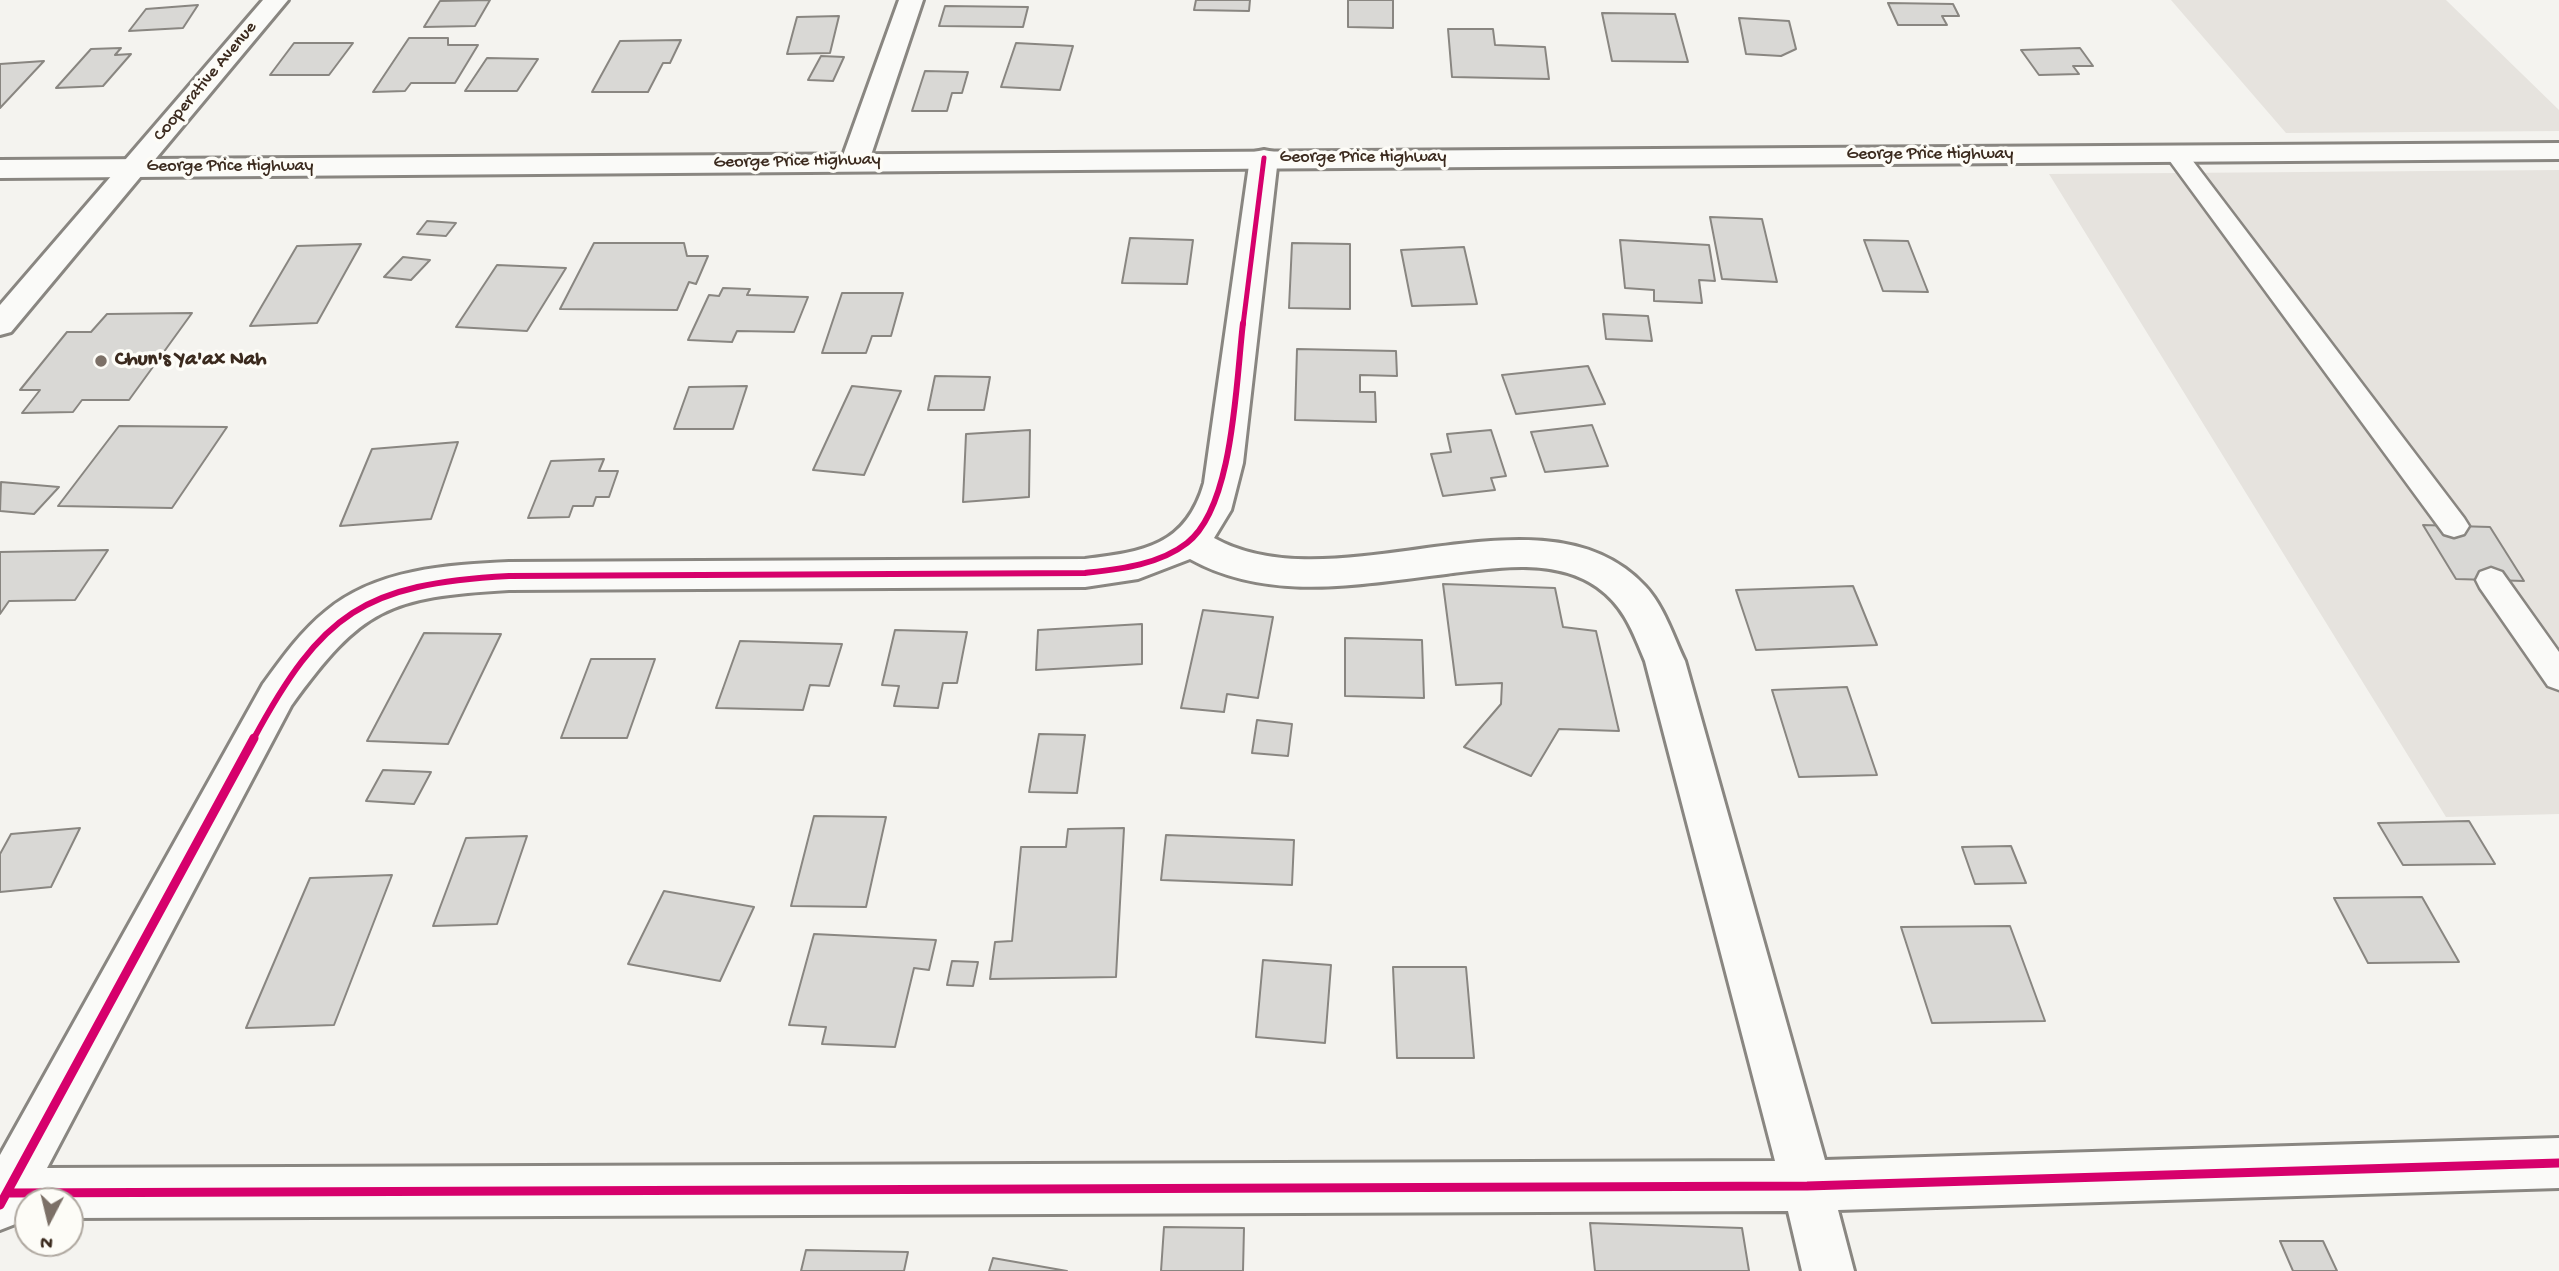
<!DOCTYPE html>
<style>
body{margin:0}
#map{position:relative;width:2559px;height:1271px;overflow:hidden;background:#f4f3ef;font-family:"Gochi Hand",sans-serif}
canvas{display:block}
.north{position:absolute;left:14px;top:1187px;width:70px;height:70px;box-sizing:border-box;background:#fdfcf7;border:2px solid #afa8a0;border-radius:50%;rotate:187deg;font-size:19px;font-weight:700;line-height:28px;text-align:center;color:#3b2a1e}
.north::after{content:'';display:block;margin:auto;width:24px;height:32px;background:#7c7067;clip-path:polygon(50% 0,100% 100%,50% 72%,0 100%)}
</style>
<div id="map">
<canvas width="2559" height="1271"></canvas>
<div class="north">N</div>
</div>
<script>
const ctx = document.querySelector('canvas').getContext('2d');
ctx.lineJoin = 'round';
function fill(path, color) { ctx.fillStyle = color; ctx.fill(path, 'evenodd'); }
function stroke(path, color, width, dash) { ctx.strokeStyle = color; ctx.lineWidth = width; ctx.lineCap = dash ? 'butt' : 'round'; ctx.setLineDash(dash || []); ctx.stroke(path); }
function write(font, color, halo, rows, align = 'center') {
  ctx.font = font + ' "Gochi Hand",sans-serif'; ctx.lineWidth = 7; ctx.setLineDash([]); ctx.textBaseline = 'middle'; ctx.strokeStyle = halo; ctx.fillStyle = color; for (const [text, x, y, turn = 0] of rows) {
    ctx.save(); ctx.translate(x, y); ctx.rotate((+turn || 0) * Math.PI / 180); ctx.textAlign = isNaN(turn) ? turn : align; if (halo) ctx.strokeText(text, 0, 0); ctx.fillText(text, 0, 0); ctx.restore();
  }
}
fill(new Path2D(`
 M 2171,0 L 2446,0 L 2559,110 L 2559,131 L 2286,133 Z
 M 2559,170 L 2559,814 L 2446,817 L 2049,174 Z`), '#e6e3de');
const building = new Path2D(`
 M 490,0 L 475,26 L 424,27 L 440,1 Z
 M 1196,0 L 1250,0 L 1249,11 L 1194,10 Z
 M 1348,0 L 1393,0 L 1393,28 L 1348,27 Z
 M 1888,3 L 1953,4 L 1959,16 L 1942,16 L 1947,25 L 1898,25 Z
 M 198,5 L 183,28 L 129,31 L 146,9 Z
 M 945,6 L 1028,7 L 1023,27 L 939,26 Z
 M 1602,13 L 1675,14 L 1688,62 L 1612,61 Z
 M 839,16 L 830,53 L 787,54 L 797,17 Z
 M 1739,18 L 1789,21 L 1796,49 L 1781,56 L 1746,54 Z
 M 1448,29 L 1493,29 L 1495,45 L 1545,47 L 1549,79 L 1452,77 Z
 M 409,38 L 448,38 L 448,45 L 478,45 L 455,83 L 411,83 L 405,91 L 373,92 Z
 M 681,40 L 670,63 L 663,63 L 648,92 L 592,92 L 620,41 Z
 M 294,43 L 353,43 L 329,75 L 270,75 Z
 M 1016,43 L 1073,46 L 1060,90 L 1001,87 Z
 M 121,48 L 115,55 L 131,54 L 103,86 L 56,88 L 91,49 Z
 M 2080,48 L 2093,66 L 2073,66 L 2079,74 L 2039,75 L 2021,50 Z
 M 821,56 L 844,57 L 833,81 L 808,80 Z
 M 487,58 L 538,59 L 517,91 L 465,91 Z
 M 44,61 L 0,108 L 0,64 Z
 M 925,71 L 968,72 L 962,93 L 952,93 L 947,111 L 912,111 Z
 M 1710,217 L 1762,219 L 1777,282 L 1722,279 Z
 M 427,221 L 456,223 L 446,236 L 417,234 Z
 M 1130,238 L 1193,240 L 1187,284 L 1122,283 Z
 M 1620,240 L 1709,245 L 1715,281 L 1699,280 L 1702,303 L 1654,301 L 1654,290 L 1625,288 Z
 M 1864,240 L 1908,241 L 1928,292 L 1883,291 Z
 M 594,243 L 684,243 L 687,256 L 708,256 L 696,284 L 689,282 L 677,310 L 560,309 Z
 M 1292,243 L 1350,244 L 1350,309 L 1289,308 Z
 M 361,244 L 317,323 L 250,326 L 297,246 Z
 M 1464,247 L 1477,304 L 1412,306 L 1401,250 Z
 M 403,257 L 430,260 L 411,280 L 384,277 Z
 M 497,265 L 566,268 L 527,331 L 456,327 Z
 M 723,288 L 750,289 L 747,295 L 808,297 L 794,332 L 737,331 L 732,342 L 688,340 L 709,295 L 719,296 Z
 M 842,293 L 903,293 L 891,336 L 872,336 L 866,353 L 822,353 Z
 M 192,313 L 129,400 L 82,400 L 73,412 L 22,413 L 40,390 L 20,390 L 67,332 L 91,332 L 107,314 Z
 M 1603,314 L 1648,316 L 1652,341 L 1606,339 Z
 M 1297,349 L 1396,351 L 1397,376 L 1360,375 L 1360,392 L 1375,392 L 1376,422 L 1295,420 Z
 M 1588,366 L 1605,404 L 1516,414 L 1502,375 Z
 M 935,376 L 990,377 L 984,410 L 928,410 Z
 M 747,386 L 733,429 L 674,429 L 689,387 Z
 M 852,386 L 901,391 L 864,475 L 813,470 Z
 M 1592,425 L 1608,466 L 1545,472 L 1531,432 Z
 M 119,426 L 227,427 L 172,508 L 58,506 Z
 M 1030,430 L 1029,497 L 963,502 L 966,434 Z
 M 1491,430 L 1506,476 L 1491,478 L 1495,490 L 1443,496 L 1431,454 L 1451,452 L 1447,434 Z
 M 458,442 L 431,519 L 340,526 L 372,449 Z
 M 604,459 L 599,471 L 618,471 L 609,497 L 596,497 L 593,506 L 573,506 L 569,517 L 528,518 L 551,461 Z
 M 1,482 L 59,487 L 34,514 L 0,511 Z
 M 2423,525 L 2490,527 L 2524,581 L 2456,579 Z
 M 108,550 L 75,600 L 9,601 L 0,614 L 0,552 Z
 M 1443,584 L 1555,588 L 1563,627 L 1596,631 L 1619,731 L 1559,729 L 1531,776 L 1464,747 L 1501,704 L 1502,683 L 1456,685 Z
 M 1853,586 L 1877,645 L 1756,650 L 1736,590 Z
 M 1203,610 L 1273,617 L 1258,698 L 1227,694 L 1224,712 L 1181,708 Z
 M 1142,624 L 1142,664 L 1036,670 L 1038,630 Z
 M 895,630 L 967,632 L 957,683 L 943,683 L 938,708 L 894,706 L 899,686 L 882,685 Z
 M 424,633 L 501,634 L 448,744 L 367,741 Z
 M 1345,638 L 1422,640 L 1424,698 L 1345,696 Z
 M 740,641 L 842,644 L 829,686 L 810,685 L 803,710 L 716,708 Z
 M 591,659 L 655,659 L 627,738 L 561,738 Z
 M 1847,687 L 1877,775 L 1799,777 L 1772,690 Z
 M 1257,720 L 1292,724 L 1288,756 L 1252,753 Z
 M 1039,734 L 1085,735 L 1077,793 L 1029,792 Z
 M 383,770 L 431,772 L 414,804 L 366,801 Z
 M 814,816 L 886,817 L 866,907 L 791,906 Z
 M 2469,821 L 2495,864 L 2403,865 L 2378,823 Z
 M 80,828 L 51,887 L 0,892 L 0,854 L 11,834 Z
 M 1124,828 L 1116,977 L 990,979 L 995,942 L 1012,941 L 1021,847 L 1066,847 L 1068,829 Z
 M 1166,835 L 1294,840 L 1292,885 L 1161,880 Z
 M 527,836 L 497,924 L 433,926 L 466,838 Z
 M 2011,846 L 2026,883 L 1975,884 L 1962,847 Z
 M 392,875 L 334,1025 L 246,1028 L 310,878 Z
 M 664,891 L 754,907 L 720,981 L 628,964 Z
 M 2422,897 L 2459,962 L 2368,963 L 2334,898 Z
 M 2010,926 L 2045,1021 L 1932,1023 L 1901,927 Z
 M 814,934 L 936,940 L 929,970 L 914,968 L 895,1047 L 822,1044 L 826,1027 L 789,1025 Z
 M 1263,960 L 1331,965 L 1325,1043 L 1256,1037 Z
 M 952,961 L 978,962 L 973,986 L 947,985 Z
 M 1393,967 L 1466,967 L 1474,1058 L 1397,1058 Z
 M 1590,1223 L 1742,1228 L 1749,1271 L 1595,1271 Z
 M 1164,1227 L 1244,1228 L 1243,1271 L 1161,1271 Z
 M 2280,1241 L 2323,1241 L 2337,1271 L 2293,1271 Z
 M 806,1250 L 908,1252 L 904,1271 L 801,1271 Z
 M 993,1258 L 1067,1271 L 989,1271 Z`);
fill(building, '#d9d8d5');
stroke(building, '#898681', 2);
const service = new Path2D(`
 M 2175,146 L 2183,148 L 2464,518 L 2469,526 L 2464,534 L 2454,537 L 2444,534 L 2164,153 L 2167,148 Z
 M 2491,568 L 2502,572 L 2559,652 L 2559,690 L 2548,686 L 2480,588 L 2476,580 L 2480,572 Z`);
const minor = new Path2D(`
 M 263,0 L 288,0 L 11,332 L 0,335 L 0,305 Z
 M 899,0 L 923,0 L 869,161 L 865,167 L 855,169 L 845,167 L 841,161 Z
 M 1264,150 L 1274,152 L 1278,158 L 1243,463 L 1231,510 L 1214,538 C 1338,607 1543,476 1645,586 C 1664,606 1673,636 1685,661 L 1825,1160 L 2559,1138 L 2559,1188 L 1838,1210 L 1854,1271 L 1802,1271 L 1788,1211 L 70,1218 L 70,1201 L 28,1201 L 28,1218 L 20,1218 L 18,1223 L 0,1230 L 0,1155 L 263,684 C 282,658 301,631 326,611 C 376,569 447,565 509,562 L 1085,559 C 1143,552 1186,546 1204,483 L 1250,158 L 1254,152 ZM 1190,559 C 1269,603 1361,584 1446,574 C 1493,568 1555,557 1597,587 C 1624,606 1633,632 1645,661 L 1775,1161 L 47,1168 L 291,706 C 362,608 388,597 509,590 L 1085,587 L 1138,579 Z`);
const trunk = new Path2D(`
 M 2559,143 L 2559,159 L 0,178 L 0,160 Z`);
stroke(service, '#898681', 5);
stroke(minor, '#898681', 6);
stroke(trunk, '#898681', 6);
fill(service, '#fafaf8');
fill(minor, '#fafaf8');
fill(trunk, '#fafaf8');
stroke(new Path2D(`
 M 1243,325 L 1264,158`), '#d6006c', 5);
stroke(new Path2D(`
 M 253,740 C 322,612 364,584 509,576 L 1085,573 C 1119,569 1159,565 1187,543 C 1234,507 1236,380 1243,323`), '#d6006c', 6);
stroke(new Path2D(`
 M 7,1193 L 1807,1186 L 2559,1163
 M 0,1205 L 254,738`), '#d6006c', 9);
for (const [x, y, r, color] of [
 [101,361,7,"#7c7067"]
]) { const dot = new Path2D(); dot.arc(x, y, r, 0, 2 * Math.PI); ctx.fillStyle = color; ctx.fill(dot); stroke(dot, '#fdfcf7', 2.5); }
write('18px', '#3b2a1e', '#fdfcf7', [
 ["Cooperative Avenue",206,82,-50],
 ["George Price Highway",1930,155],
 ["George Price Highway",1363,158],
 ["George Price Highway",797,162,-1],
 ["George Price Highway",230,167]
]);
write('bold 21px', '#3b2a1e', '#fdfcf7', [
 ["Chun's Ya'ax Nah",115,361]
], 'left');
</script>
